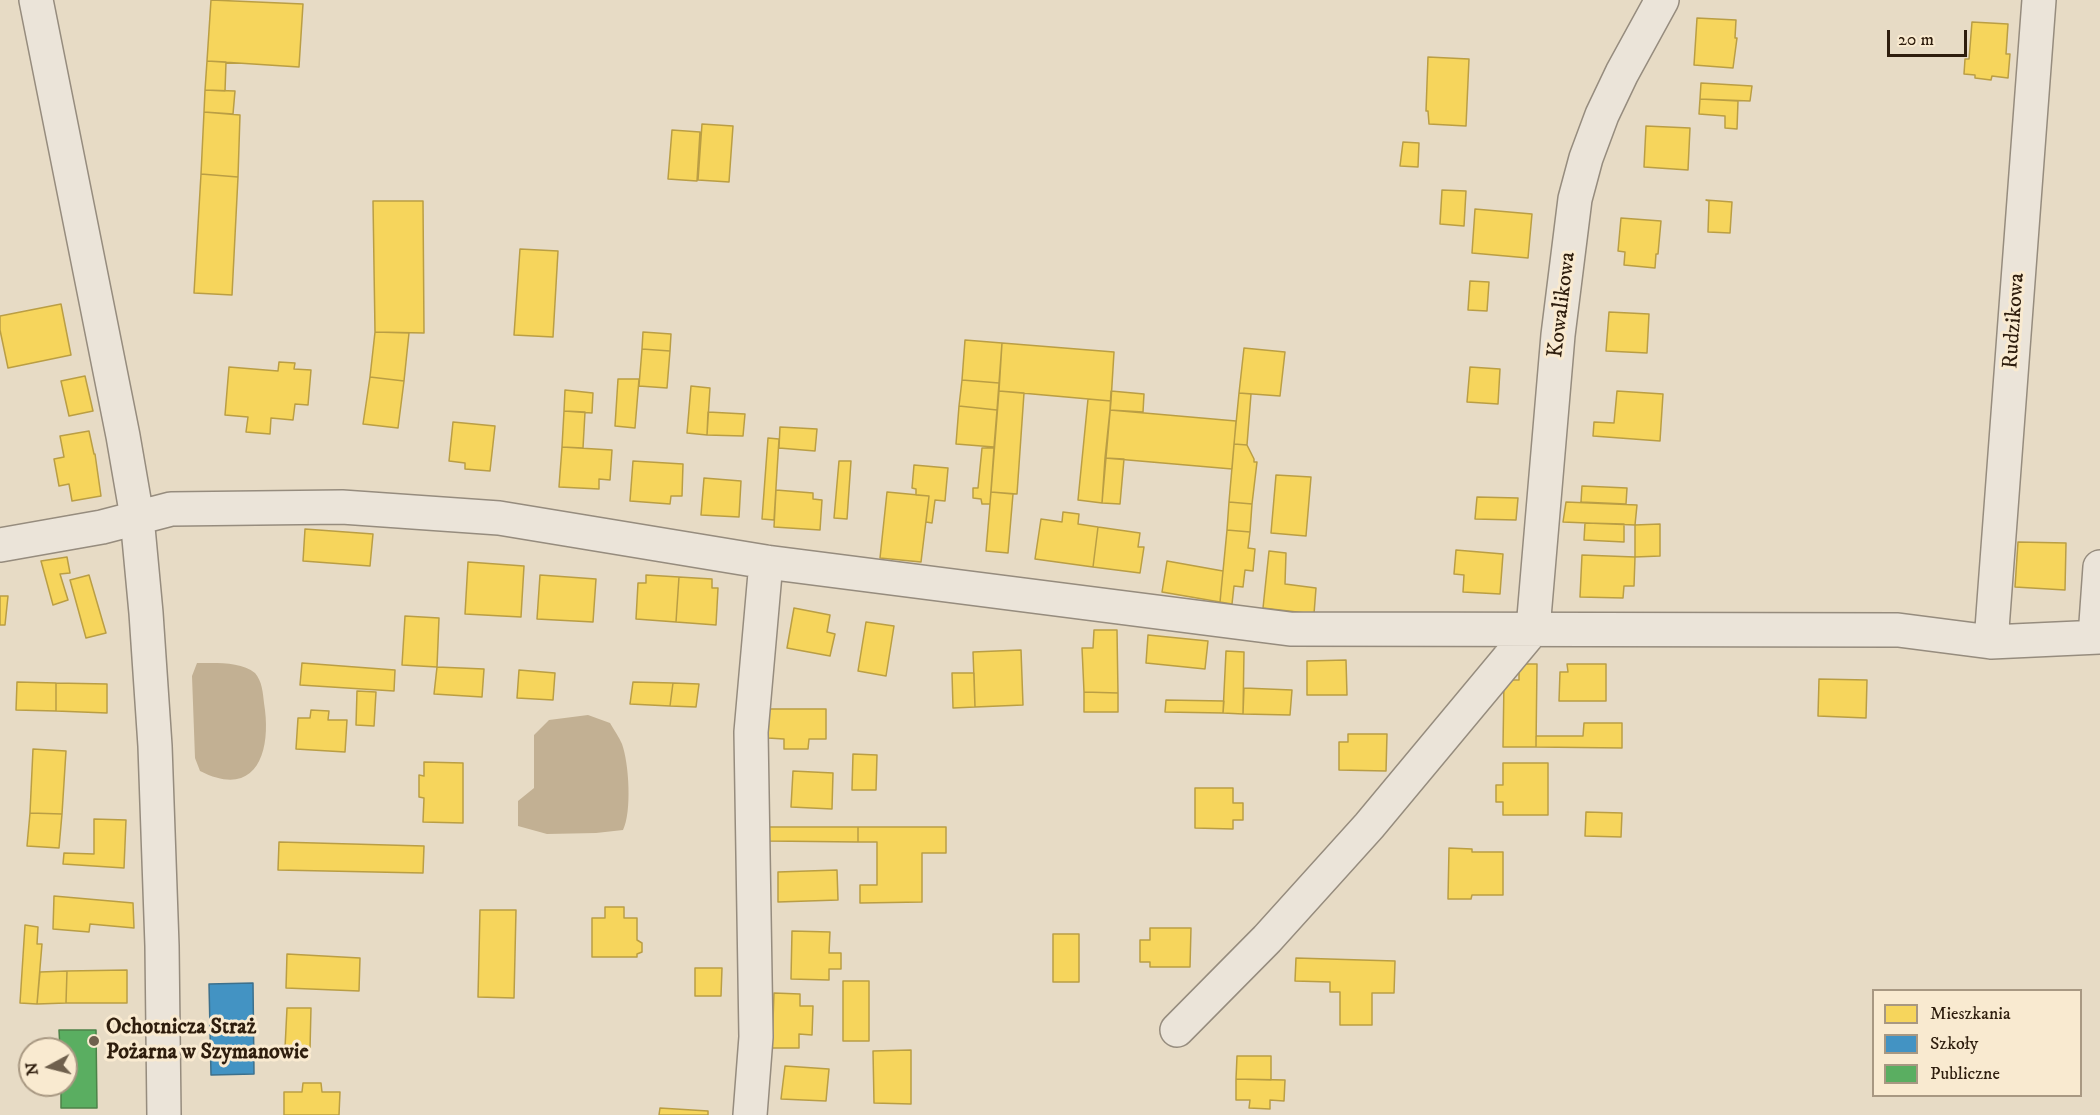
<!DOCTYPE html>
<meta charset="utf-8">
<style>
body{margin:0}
#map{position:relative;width:2100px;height:1115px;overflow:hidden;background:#e7dbc5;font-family:"IM FELL DW Pica",serif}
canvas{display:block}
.legend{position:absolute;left:1872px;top:989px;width:210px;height:108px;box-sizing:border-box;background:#f9ead0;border:2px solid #a89882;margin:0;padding:8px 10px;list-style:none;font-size:18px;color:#2e1d0d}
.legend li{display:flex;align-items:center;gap:12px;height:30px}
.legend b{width:30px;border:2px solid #a89882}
.north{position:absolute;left:18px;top:1037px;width:60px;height:60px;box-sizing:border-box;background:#f9ead0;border:2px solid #a89882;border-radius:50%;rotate:263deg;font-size:16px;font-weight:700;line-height:24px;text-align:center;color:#2e1d0d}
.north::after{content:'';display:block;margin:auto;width:21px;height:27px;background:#6f604d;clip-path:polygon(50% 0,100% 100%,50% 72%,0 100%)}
.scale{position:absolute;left:1887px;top:30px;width:80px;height:27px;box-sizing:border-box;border:3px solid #2e1d0d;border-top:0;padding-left:8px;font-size:18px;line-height:21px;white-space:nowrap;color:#2e1d0d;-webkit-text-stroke:4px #f9ead0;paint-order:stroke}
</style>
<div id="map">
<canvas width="2100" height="1115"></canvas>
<ul class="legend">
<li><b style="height:16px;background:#f6d55c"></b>Mieszkania</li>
<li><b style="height:16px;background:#4393c3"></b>Szkoły</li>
<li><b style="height:16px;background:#5aae61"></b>Publiczne</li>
</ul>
<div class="north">N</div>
<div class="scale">20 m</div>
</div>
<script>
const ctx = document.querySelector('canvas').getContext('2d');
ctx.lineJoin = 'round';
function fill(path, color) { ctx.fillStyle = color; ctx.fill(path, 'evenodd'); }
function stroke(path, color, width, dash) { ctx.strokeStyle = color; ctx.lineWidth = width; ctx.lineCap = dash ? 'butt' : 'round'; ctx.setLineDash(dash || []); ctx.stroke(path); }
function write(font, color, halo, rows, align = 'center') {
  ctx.font = font + ' "IM FELL DW Pica",serif'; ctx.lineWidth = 6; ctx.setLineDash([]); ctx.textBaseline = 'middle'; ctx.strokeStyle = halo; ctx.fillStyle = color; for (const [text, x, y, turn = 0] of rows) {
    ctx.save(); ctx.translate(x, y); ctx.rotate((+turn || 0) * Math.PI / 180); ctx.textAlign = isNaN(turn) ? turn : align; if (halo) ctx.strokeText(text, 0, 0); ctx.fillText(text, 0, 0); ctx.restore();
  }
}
fill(new Path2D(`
 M 197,663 C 214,663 241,661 255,673 C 262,681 263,693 264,703 C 272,751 257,800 200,771 L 195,758 L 192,676 Z
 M 588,715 L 610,723 C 614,730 619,737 622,744 C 629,763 632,812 623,830 L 596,833 L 547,834 L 518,826 L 518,801 L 534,788 L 534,735 L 549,720 Z`), '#c2b093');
const homes = new Path2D(`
 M 211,0 L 303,4 L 299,67 L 207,61 Z
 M 1697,18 L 1736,20 L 1735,38 L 1737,38 L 1733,68 L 1694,65 Z
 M 1972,22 L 2008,24 L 2006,54 L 2010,54 L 2008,78 L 1992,76 L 1991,80 L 1975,78 L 1975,75 L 1964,74 L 1965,59 L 1969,59 Z
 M 1428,57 L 1469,59 L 1466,126 L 1429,124 L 1428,111 L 1426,111 Z
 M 207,61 L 226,62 L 225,91 L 205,90 Z
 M 1701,83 L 1752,86 L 1750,101 L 1700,99 Z
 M 205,90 L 235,91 L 233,114 L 204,112 Z
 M 1700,99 L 1738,101 L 1737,129 L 1725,128 L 1725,116 L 1699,114 Z
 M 204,112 L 240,115 L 238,177 L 201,174 Z
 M 702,124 L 733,126 L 729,182 L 698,180 Z
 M 1646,126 L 1690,128 L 1688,170 L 1644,167 Z
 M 672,130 L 700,132 L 697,181 L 668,179 Z
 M 1403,142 L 1419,143 L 1418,167 L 1400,166 Z
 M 201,174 L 238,177 L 232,295 L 194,293 Z
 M 1442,190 L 1466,191 L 1464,226 L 1440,224 Z
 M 1706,200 L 1732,202 L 1730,233 L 1708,232 L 1709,201 Z
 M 373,201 L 423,201 L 424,333 L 375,332 Z
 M 1475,209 L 1532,214 L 1528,258 L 1472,253 Z
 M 1621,218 L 1661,221 L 1658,254 L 1656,254 L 1655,268 L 1624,265 L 1625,252 L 1618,251 Z
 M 520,249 L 558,251 L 553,337 L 514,335 Z
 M 1470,281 L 1489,282 L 1487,311 L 1468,310 Z
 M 61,304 L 71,355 L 8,368 L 0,330 L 0,316 Z
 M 1609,312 L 1649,314 L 1647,353 L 1606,351 Z
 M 375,332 L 409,333 L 404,381 L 370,377 Z
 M 643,332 L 671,334 L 670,351 L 642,349 Z
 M 965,340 L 1002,343 L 999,383 L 962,380 Z
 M 1002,343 L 1114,352 L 1111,401 L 999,391 Z
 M 1244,348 L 1285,352 L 1280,396 L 1239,393 Z
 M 642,349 L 670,351 L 667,388 L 639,386 Z
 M 279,362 L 295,363 L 294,369 L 311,370 L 308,405 L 295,404 L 293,420 L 271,418 L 270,434 L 246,432 L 248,417 L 225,415 L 229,367 L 278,371 Z
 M 1470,367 L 1500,369 L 1498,404 L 1467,402 Z
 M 85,376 L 93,411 L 69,416 L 61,381 Z
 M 370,377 L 404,381 L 398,428 L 363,424 Z
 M 618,379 L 639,379 L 635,428 L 615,426 Z
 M 962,380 L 999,383 L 997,410 L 959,406 Z
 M 691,386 L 710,388 L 707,435 L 687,433 Z
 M 565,390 L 593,393 L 592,413 L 564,411 Z
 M 999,391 L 1024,393 L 1017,494 L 991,492 Z
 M 1111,391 L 1144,394 L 1143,412 L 1110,410 Z
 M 1617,391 L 1663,394 L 1660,441 L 1593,436 L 1594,422 L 1614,423 Z
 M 1239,393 L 1251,394 L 1247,445 L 1234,444 Z
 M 1088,399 L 1111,401 L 1102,503 L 1078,500 Z
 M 959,406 L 997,410 L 994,447 L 956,444 Z
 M 1110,410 L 1236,421 L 1232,469 L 1105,458 Z
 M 564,411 L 585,412 L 583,448 L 562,447 Z
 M 708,412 L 745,414 L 743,436 L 707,435 Z
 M 453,422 L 495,426 L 490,471 L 465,469 L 465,463 L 449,461 Z
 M 780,427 L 817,429 L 815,451 L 779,448 Z
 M 89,431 L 94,454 L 95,454 L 101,496 L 72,501 L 69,484 L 59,486 L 54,459 L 64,457 L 60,436 Z
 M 768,438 L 779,439 L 774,520 L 762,519 Z
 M 1234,444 L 1247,445 L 1254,459 L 1254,462 L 1257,462 L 1252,504 L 1229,502 Z
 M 562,447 L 612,450 L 610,480 L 599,479 L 599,489 L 559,487 Z
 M 982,448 L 994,448 L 990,504 L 982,504 L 981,499 L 973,498 L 973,488 L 978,488 Z
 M 1105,458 L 1124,459 L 1120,504 L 1102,503 Z
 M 633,461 L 683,464 L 682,496 L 671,496 L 670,504 L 630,501 Z
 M 839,461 L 851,461 L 847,519 L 834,518 Z
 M 914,465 L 948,468 L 945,501 L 935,500 L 932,523 L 926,522 L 929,496 L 916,495 L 916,489 L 912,488 Z
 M 1276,475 L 1311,477 L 1306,536 L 1271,533 Z
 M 704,478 L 741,481 L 739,517 L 701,515 Z
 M 1582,486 L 1627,488 L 1626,504 L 1581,502 Z
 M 776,490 L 813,493 L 813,499 L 822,500 L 820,530 L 774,527 Z
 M 887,492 L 929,496 L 921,562 L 880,558 Z
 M 991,492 L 1013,494 L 1008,553 L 986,551 Z
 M 1477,497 L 1518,498 L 1516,520 L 1475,519 Z
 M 1229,502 L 1252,504 L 1250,532 L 1227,530 Z
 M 1566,502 L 1637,505 L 1635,525 L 1563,522 Z
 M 1063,512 L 1079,514 L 1078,524 L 1098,527 L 1093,567 L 1035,559 L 1041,519 L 1062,522 Z
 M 1585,523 L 1624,524 L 1624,542 L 1584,540 Z
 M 1660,524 L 1660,556 L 1635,557 L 1635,525 Z
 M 1098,527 L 1140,533 L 1138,547 L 1144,547 L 1140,573 L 1093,567 Z
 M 305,529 L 373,534 L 370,566 L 303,561 Z
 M 1227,530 L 1250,532 L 1248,548 L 1255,549 L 1253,571 L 1245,570 L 1243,587 L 1234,586 L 1232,604 L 1220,602 Z
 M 2018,542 L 2066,543 L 2065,590 L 2015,587 Z
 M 1456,550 L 1503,554 L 1500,594 L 1463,592 L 1464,575 L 1454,574 Z
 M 1269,551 L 1286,553 L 1285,584 L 1316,588 L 1314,614 L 1263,608 Z
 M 1582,555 L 1635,557 L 1634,586 L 1624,586 L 1623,598 L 1580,597 Z
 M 67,557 L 70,573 L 60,574 L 68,600 L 53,605 L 41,561 Z
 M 1167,561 L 1223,571 L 1220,602 L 1162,592 Z
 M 468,562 L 524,566 L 521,617 L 465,614 Z
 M 89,575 L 106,633 L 86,638 L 70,580 Z
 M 540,575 L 596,579 L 593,622 L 537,619 Z
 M 646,575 L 679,577 L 676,622 L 636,619 L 638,583 L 646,583 Z
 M 679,577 L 712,579 L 712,588 L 718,588 L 716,625 L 676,622 Z
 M 0,596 L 8,596 L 5,625 L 0,625 Z
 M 794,608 L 830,615 L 827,632 L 835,634 L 830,656 L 787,648 Z
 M 405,616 L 439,618 L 437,667 L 402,665 Z
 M 866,622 L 894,626 L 886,676 L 858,671 Z
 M 1094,630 L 1117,630 L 1118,693 L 1084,692 L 1082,648 L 1093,648 Z
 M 1148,635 L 1208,641 L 1205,669 L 1146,663 Z
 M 1021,650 L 1023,705 L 975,707 L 973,652 Z
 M 1226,651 L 1244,652 L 1243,714 L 1223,713 Z
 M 1346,660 L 1347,695 L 1307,695 L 1307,661 Z
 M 302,663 L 395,670 L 394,691 L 300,685 Z
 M 1519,664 L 1537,664 L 1536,747 L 1503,747 L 1504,680 L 1519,680 Z
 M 1567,664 L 1606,664 L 1606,701 L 1559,701 L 1560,672 L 1568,672 Z
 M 437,667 L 484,669 L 482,697 L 434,694 Z
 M 519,670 L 555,673 L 553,700 L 517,698 Z
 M 952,673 L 974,673 L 975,707 L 953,708 Z
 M 1819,679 L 1867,680 L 1866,718 L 1818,716 Z
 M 17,682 L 56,683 L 56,711 L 16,710 Z
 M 633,682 L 673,683 L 670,706 L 630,704 Z
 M 56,683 L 107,684 L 107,713 L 56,711 Z
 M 673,683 L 699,684 L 696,707 L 670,706 Z
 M 1244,688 L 1292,690 L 1290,715 L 1243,714 Z
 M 357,691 L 376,692 L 374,726 L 356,725 Z
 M 1084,692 L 1118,693 L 1118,712 L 1084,712 Z
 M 1166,700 L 1224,701 L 1223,713 L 1165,712 Z
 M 769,709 L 826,709 L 826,739 L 809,739 L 808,749 L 784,749 L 784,739 L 768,738 Z
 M 311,710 L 329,711 L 328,720 L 347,720 L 345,752 L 296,749 L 298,718 L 310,718 Z
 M 1584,723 L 1622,723 L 1622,748 L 1536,747 L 1536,736 L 1583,736 Z
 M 1348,734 L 1387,734 L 1386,771 L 1339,770 L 1339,742 L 1348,742 Z
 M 33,749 L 66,751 L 62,814 L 30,813 Z
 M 853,754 L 877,755 L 876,790 L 852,790 Z
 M 424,762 L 463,763 L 463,823 L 423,822 L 424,798 L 419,797 L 419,775 L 424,776 Z
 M 1503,763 L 1548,763 L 1548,815 L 1503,815 L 1503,802 L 1496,802 L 1496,785 L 1503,785 Z
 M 793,771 L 833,773 L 832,809 L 791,807 Z
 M 1195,788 L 1233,788 L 1233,803 L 1243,803 L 1243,820 L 1233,820 L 1233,829 L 1195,828 Z
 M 1586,812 L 1622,813 L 1621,837 L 1585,836 Z
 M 30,813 L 62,814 L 59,848 L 27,846 Z
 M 94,819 L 126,820 L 124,868 L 63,864 L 64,853 L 94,854 Z
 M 768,827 L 858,827 L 858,842 L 768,841 Z
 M 858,827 L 946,827 L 946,853 L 922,853 L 922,902 L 860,903 L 860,885 L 877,885 L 877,842 L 858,842 Z
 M 279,842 L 424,846 L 423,873 L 278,870 Z
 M 1449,848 L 1472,849 L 1472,852 L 1503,852 L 1503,895 L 1472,895 L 1471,899 L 1448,899 Z
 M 837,870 L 838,900 L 778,902 L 778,872 Z
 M 54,896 L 133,903 L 134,928 L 90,924 L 89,932 L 53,929 Z
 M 605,907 L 624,907 L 624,918 L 637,918 L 637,940 L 642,943 L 642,952 L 637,954 L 637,957 L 592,957 L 592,918 L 605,918 Z
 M 480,910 L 516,910 L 514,998 L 478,997 Z
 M 25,925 L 38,927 L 37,944 L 42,944 L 37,1004 L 20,1003 Z
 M 1150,928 L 1191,928 L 1190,967 L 1150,967 L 1150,962 L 1140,962 L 1140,940 L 1150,940 Z
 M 792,931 L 830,932 L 829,953 L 841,953 L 841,969 L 829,969 L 829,980 L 791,979 Z
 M 1053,934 L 1079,934 L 1079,982 L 1053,982 Z
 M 287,954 L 360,958 L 359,991 L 286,988 Z
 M 1296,958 L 1395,961 L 1394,993 L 1372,993 L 1372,1025 L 1340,1025 L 1340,992 L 1330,992 L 1330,982 L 1295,981 Z
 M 695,968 L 722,968 L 721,996 L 695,996 Z
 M 127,970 L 127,1003 L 66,1003 L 67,971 Z
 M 67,971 L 66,1003 L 37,1004 L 40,972 Z
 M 843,981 L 869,981 L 869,1041 L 843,1041 Z
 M 774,993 L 800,994 L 800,1006 L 813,1006 L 812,1035 L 799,1034 L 799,1048 L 772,1048 Z
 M 287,1008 L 311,1008 L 310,1049 L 285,1048 Z
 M 911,1050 L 911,1104 L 874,1103 L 873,1051 Z
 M 1237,1056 L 1271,1056 L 1271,1080 L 1236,1079 Z
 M 785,1066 L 829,1069 L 826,1101 L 781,1099 Z
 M 1236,1079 L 1285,1080 L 1284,1101 L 1270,1100 L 1270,1109 L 1249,1108 L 1250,1100 L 1236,1100 Z
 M 303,1083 L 321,1083 L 322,1092 L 340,1092 L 339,1115 L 284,1115 L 284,1092 L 302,1092 Z
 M 660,1108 L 708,1111 L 708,1115 L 659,1115 Z`);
fill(homes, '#f6d55c');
stroke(homes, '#ba9e44', 1.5);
const schools = new Path2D(`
 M 253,983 L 254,1074 L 211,1075 L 209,984 Z`);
fill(schools, '#4393c3');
stroke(schools, '#3d708c', 1.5);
const public = new Path2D(`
 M 59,1030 L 96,1030 L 97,1108 L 61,1108 L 61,1085 L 66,1085 L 66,1049 L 60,1049 Z`);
fill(public, '#5aae61');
stroke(public, '#4d8248', 1.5);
const minor = new Path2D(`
 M 36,0 L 123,436 L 137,517 L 146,613 L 155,746 L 162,946 L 164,1115
 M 0,545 L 102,527 L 171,509 L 342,507 L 499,518 L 766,562 L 1290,629 L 1898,630 L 1991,642 L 2100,637
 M 2095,637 L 2100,567
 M 1991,642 L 2039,0
 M 1177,1030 L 1267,939 L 1369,826 L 1533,629 L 1558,335 L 1575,199 L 1586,158 L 1602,115 L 1622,73 L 1662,0
 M 750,1115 L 756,1037 L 751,732 L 766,562`);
stroke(minor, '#968c7e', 36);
stroke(minor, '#ebe4d9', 33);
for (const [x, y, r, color] of [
 [94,1041,6,"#6f604d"]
]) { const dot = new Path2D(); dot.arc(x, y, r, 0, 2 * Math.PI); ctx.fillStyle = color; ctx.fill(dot); stroke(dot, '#f9ead0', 2); }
write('22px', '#2e1d0d', '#f9ead0', [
 ["Kowalikowa",1563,305,-83],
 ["Rudzikowa",2015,321,-86]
]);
write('bold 22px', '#2e1d0d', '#f9ead0', [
 ["Ochotnicza Straż",106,1028],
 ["Pożarna w Szymanowie",106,1053]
], 'left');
</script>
